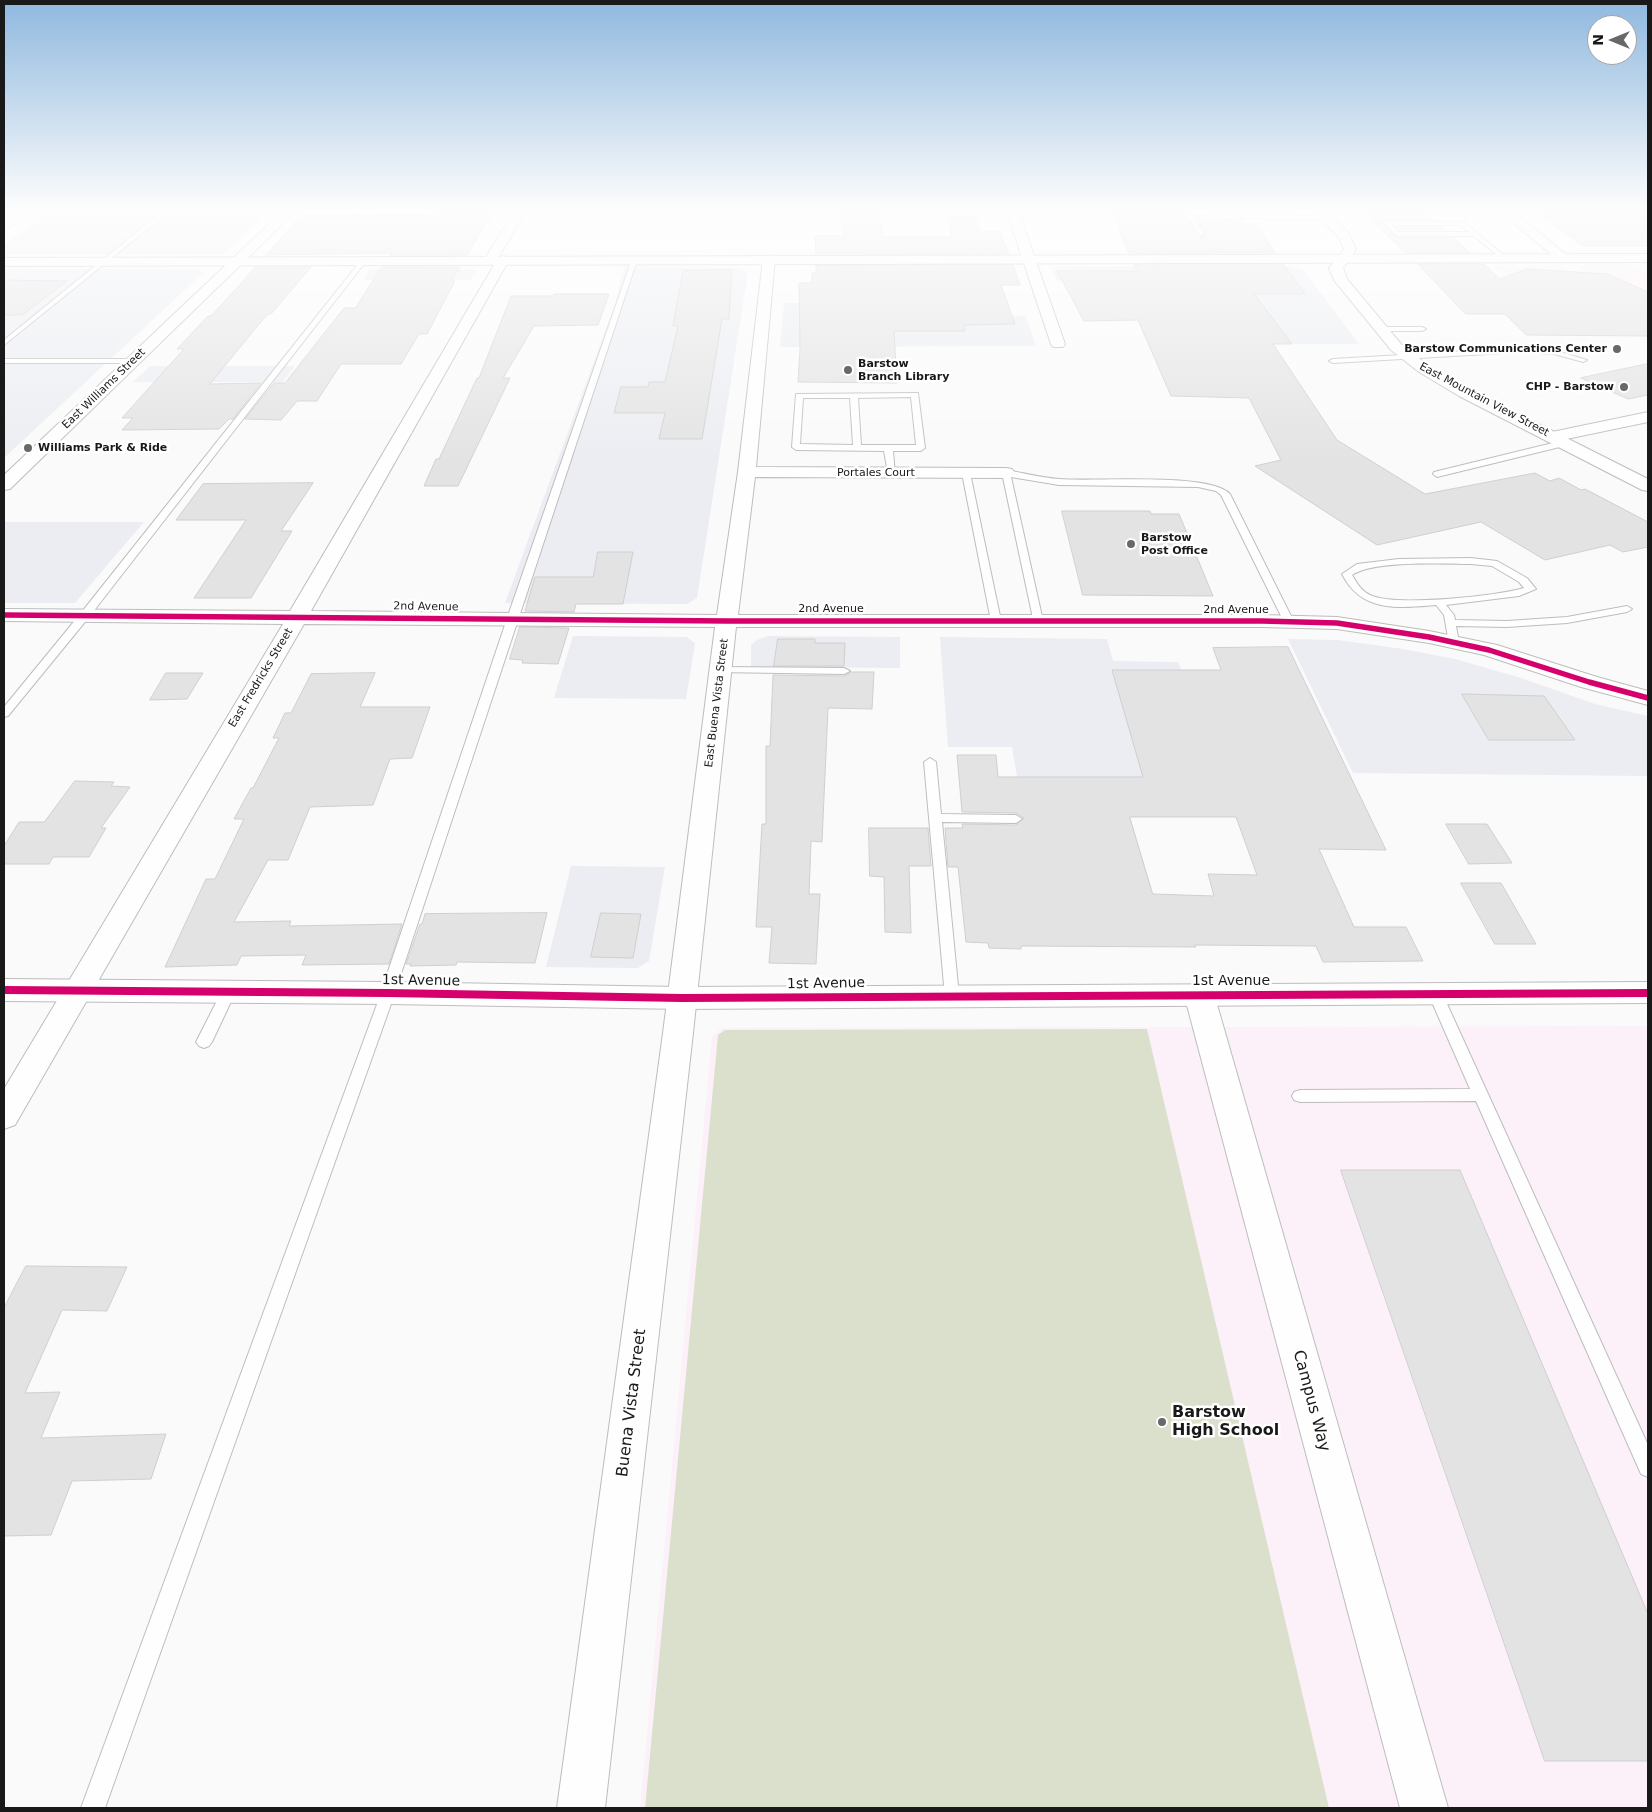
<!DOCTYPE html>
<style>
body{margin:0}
#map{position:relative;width:1652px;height:1812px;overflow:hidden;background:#fafafa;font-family:"DejaVu Sans",sans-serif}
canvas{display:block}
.frame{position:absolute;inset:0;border:5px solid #191919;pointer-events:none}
.north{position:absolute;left:1587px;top:15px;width:50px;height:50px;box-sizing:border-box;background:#fff;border:1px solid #a3a3a3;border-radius:50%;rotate:270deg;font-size:14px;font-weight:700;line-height:20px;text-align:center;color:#191919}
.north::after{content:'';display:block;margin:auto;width:18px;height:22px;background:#686868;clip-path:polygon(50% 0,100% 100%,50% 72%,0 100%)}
</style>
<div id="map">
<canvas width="1652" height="1812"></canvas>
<div class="frame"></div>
<div class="north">N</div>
</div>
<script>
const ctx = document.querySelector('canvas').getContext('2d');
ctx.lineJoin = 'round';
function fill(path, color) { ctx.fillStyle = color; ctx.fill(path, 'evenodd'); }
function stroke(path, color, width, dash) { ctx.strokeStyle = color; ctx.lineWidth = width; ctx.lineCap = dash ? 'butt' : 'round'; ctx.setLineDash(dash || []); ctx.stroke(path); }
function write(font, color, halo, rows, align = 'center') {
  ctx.font = font + ' "DejaVu Sans",sans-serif'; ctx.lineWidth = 5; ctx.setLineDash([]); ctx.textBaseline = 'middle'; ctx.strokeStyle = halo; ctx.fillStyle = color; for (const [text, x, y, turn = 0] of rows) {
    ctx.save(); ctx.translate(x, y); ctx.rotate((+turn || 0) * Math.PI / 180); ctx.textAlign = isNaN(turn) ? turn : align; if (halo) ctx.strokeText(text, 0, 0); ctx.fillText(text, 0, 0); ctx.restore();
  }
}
fill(new Path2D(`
 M 53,210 L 270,210 L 223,255 L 4,255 L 4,245 Z
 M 1062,266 L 1295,267 L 1303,270 L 1359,344 L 1190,344 L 1108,281 L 1057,281 L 1052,268 Z
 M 624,267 L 737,268 L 748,272 L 697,598 L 687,604 L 505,603 L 615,304 Z
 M 4,269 L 197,269 L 204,272 L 4,458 Z
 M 370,269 L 472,269 L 477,272 L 470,280 L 363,280 Z
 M 784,303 L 927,303 L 930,316 L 1026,316 L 1036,346 L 780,347 Z
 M 150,366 L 295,366 L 283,382 L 133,382 Z
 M 4,522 L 144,522 L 75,603 L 4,603 Z
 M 573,636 L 687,637 L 695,643 L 686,699 L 554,698 Z
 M 768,636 L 900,637 L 900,668 L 751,667 L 751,645 L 757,640 Z
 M 940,637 L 1107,639 L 1113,661 L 1178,662 L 1236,807 L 1022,806 L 1012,747 L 948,747 Z
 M 1288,639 L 1338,640 L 1403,649 L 1455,659 L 1521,678 L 1595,704 L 1648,716 L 1648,776 L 1353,773 Z
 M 571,866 L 665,867 L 649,961 L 638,968 L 546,967 Z`), '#ebedf2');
fill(new Path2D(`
 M 1558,265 L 1570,271 L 1583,271 L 1580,268 L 1583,265 L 1635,265 L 1648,275 L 1648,315 L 1547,315 L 1493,266 Z`), '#fdf1f4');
fill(new Path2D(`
 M 1648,1026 L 1648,1808 L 640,1808 L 712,1036 L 722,1028 Z`), '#fcf1f9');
fill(new Path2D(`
 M 1147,1029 L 1329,1808 L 645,1808 L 718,1035 L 725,1030 Z`), '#dbe0cc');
const building = new Path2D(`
 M 840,210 L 878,210 L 883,237 L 951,237 L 948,216 L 976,216 L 980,232 L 1000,232 L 1009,254 L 816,254 L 815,236 L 844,236 Z
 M 1113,210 L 1177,210 L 1189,220 L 1196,235 L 1200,238 L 1206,234 L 1199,222 L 1242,220 L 1246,225 L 1256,225 L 1276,253 L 1129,253 L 1118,229 L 1121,229 Z
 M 1362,210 L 1422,210 L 1433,220 L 1387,219 L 1382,223 L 1397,238 L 1454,238 L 1470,253 L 1406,253 Z
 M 439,211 L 494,211 L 467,255 L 390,255 L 391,253 L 266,255 L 303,215 L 437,214 Z
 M 1536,211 L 1648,211 L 1648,246 L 1583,246 Z
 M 1397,227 L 1441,227 L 1445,230 L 1400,230 Z
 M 1418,264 L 1484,264 L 1500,279 L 1527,269 L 1607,274 L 1648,292 L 1648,336 L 1526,335 L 1505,314 L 1466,314 Z
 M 1013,265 L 1020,285 L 1001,285 L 1015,324 L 964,325 L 965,331 L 894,331 L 897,383 L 798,382 L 800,349 L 799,283 L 812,283 L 812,273 L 816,273 L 816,266 Z
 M 1134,265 L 1284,265 L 1305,294 L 1254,294 L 1292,344 L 1273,344 L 1337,440 L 1425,494 L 1535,473 L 1550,481 L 1559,478 L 1581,490 L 1585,489 L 1648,522 L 1648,547 L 1623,552 L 1610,545 L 1545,560 L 1481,522 L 1377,545 L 1255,466 L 1281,460 L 1249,398 L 1171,396 L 1138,320 L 1084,321 L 1057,271 L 1137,271 Z
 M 256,267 L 311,267 L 271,314 L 268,314 L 255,329 L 210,384 L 261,383 L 233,419 L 229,419 L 219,429 L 122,430 L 133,418 L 122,418 L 184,349 L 177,349 L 208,316 L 211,316 L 224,302 Z
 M 382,267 L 460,267 L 451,281 L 455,281 L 427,334 L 419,334 L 401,364 L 341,364 L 317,401 L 297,401 L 281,420 L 245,419 L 274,383 L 285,383 L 344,308 L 355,308 Z
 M 732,270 L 729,319 L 722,319 L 702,439 L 659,439 L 665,413 L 614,413 L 621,387 L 648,387 L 649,382 L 665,382 L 678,326 L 673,326 L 683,271 Z
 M 4,280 L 67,281 L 22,315 L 4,315 Z
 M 554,294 L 609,294 L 598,325 L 534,326 L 503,378 L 510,378 L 458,486 L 424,486 L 436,459 L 439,459 L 477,378 L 479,378 L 511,296 L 553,296 Z
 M 1648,364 L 1648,395 L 1628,399 L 1581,378 Z
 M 313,483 L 281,531 L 292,531 L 251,598 L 194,598 L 246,520 L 176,520 L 203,484 Z
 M 1062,511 L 1150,511 L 1151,514 L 1179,514 L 1213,596 L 1083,595 Z
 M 598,552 L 633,552 L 623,604 L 576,604 L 574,612 L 525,611 L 535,577 L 593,577 Z
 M 520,627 L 569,628 L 558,664 L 522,663 L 523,660 L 510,659 Z
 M 778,639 L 815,639 L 815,643 L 845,643 L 844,666 L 774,666 Z
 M 1288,647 L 1386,850 L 1319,849 L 1354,927 L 1406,927 L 1423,961 L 1323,962 L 1316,946 L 1195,945 L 1196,947 L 1021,946 L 1021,949 L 989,948 L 988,943 L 966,942 L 958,867 L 948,867 L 945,828 L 963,828 L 962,824 L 1016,825 L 1024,818 L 1016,813 L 962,812 L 957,755 L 996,755 L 998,777 L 1143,777 L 1112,670 L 1221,670 L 1213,648 ZM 1130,817 L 1236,817 L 1257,875 L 1208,874 L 1214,896 L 1153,894 Z
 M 852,672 L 874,672 L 872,709 L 828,708 L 822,842 L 811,841 L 809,894 L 820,894 L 816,964 L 769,963 L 772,927 L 756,927 L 762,824 L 766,824 L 766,746 L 770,746 L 773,675 L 844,676 Z
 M 166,673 L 203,673 L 187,699 L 150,700 Z
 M 375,673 L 360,707 L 430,707 L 412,758 L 390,759 L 373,805 L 310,807 L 288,860 L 268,860 L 234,922 L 291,921 L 289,926 L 402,924 L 389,964 L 302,965 L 306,955 L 241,956 L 237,965 L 165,967 L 206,879 L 215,879 L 244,819 L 234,819 L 251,788 L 253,788 L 279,738 L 273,738 L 285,713 L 291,713 L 311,674 Z
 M 1462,694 L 1544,696 L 1575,740 L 1489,740 Z
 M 75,781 L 114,782 L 111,786 L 130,787 L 101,828 L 106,828 L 89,857 L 53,857 L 49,864 L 4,864 L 4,846 L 19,822 L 44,822 Z
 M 1446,824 L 1487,824 L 1512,863 L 1469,864 Z
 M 869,828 L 928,828 L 931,866 L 909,866 L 911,933 L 885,932 L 884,877 L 870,876 Z
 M 1461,883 L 1501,883 L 1536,944 L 1495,944 Z
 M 547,913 L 535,963 L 457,962 L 456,965 L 410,966 L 411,964 L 406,964 L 420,924 L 422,924 L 425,914 Z
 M 601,913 L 641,914 L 633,958 L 591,957 Z
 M 1341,1170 L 1460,1170 L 1648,1614 L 1648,1761 L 1545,1761 Z
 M 26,1266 L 127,1267 L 107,1311 L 62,1310 L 25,1393 L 60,1392 L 41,1438 L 166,1434 L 151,1479 L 72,1481 L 51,1535 L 4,1536 L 4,1308 Z`);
fill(building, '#e3e3e3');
stroke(building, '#cfcfcf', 1);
const service = new Path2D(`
 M 164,210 L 171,210 L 4,345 L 4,340 Z
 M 1179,210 L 1186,210 L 1194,216 L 1237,214 L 1327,216 L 1330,218 L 1327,220 L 1237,218 L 1196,220 L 1204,234 L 1201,236 L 1198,234 L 1190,219 Z
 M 1387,221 L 1464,222 L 1507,258 L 1502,259 L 1474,236 L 1397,236 L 1384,223 ZM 1392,225 L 1460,225 L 1469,232 L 1399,232 Z
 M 362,259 L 367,260 L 89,617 L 8,716 L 4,717 L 4,707 L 81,613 Z
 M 632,259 L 637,260 L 390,1007 L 105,1808 L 81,1808 L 376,1007 L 511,607 Z
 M 1378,327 L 1422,327 L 1426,329 L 1422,331 L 1381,331 L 1377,329 Z
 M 1522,348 L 1554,350 L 1587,360 L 1583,362 L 1554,354 L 1522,352 L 1333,363 L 1329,361 L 1333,359 Z
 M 4,359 L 133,359 L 137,361 L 133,363 L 4,363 Z
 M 918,393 L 925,448 L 921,451 L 893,451 L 895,475 L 892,476 L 888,473 L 884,451 L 796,450 L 792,447 L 796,394 ZM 911,397 L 916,445 L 861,445 L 858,398 ZM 803,398 L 850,398 L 853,445 L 800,444 Z
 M 1565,440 L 1568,441 L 1568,445 L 1437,477 L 1433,474 L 1434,472 Z
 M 966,470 L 970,473 L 1001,621 L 996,624 L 991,621 L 962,473 Z
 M 1006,470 C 1024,473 1042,478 1059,479 C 1093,482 1210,472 1230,494 L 1294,622 L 1289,625 L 1284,622 L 1221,495 L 1216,491 L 1198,487 L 1059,485 L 1011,477 L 1043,621 L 1038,624 L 1034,623 L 1002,473 Z
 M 1471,558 L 1497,561 L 1527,578 L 1536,589 L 1519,596 L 1446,605 L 1454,615 L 1455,620 L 1507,621 L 1567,617 L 1627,606 L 1632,609 L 1627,612 L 1567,623 L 1507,627 L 1456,626 L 1459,643 L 1454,646 L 1449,643 L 1444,615 L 1436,605 C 1398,608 1362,613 1342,574 L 1357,564 L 1399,559 ZM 1471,564 L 1492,566 L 1519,582 L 1524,588 C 1498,596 1393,607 1370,595 C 1361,591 1357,583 1352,575 C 1374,560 1443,564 1471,564 Z
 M 721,667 L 844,668 L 850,671 L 844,674 L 717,672 L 715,670 Z
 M 930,758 L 936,762 L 941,814 L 1016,815 L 1022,819 L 1016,823 L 942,822 L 959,996 L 957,1000 L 952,1001 L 947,1000 L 945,996 L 924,762 Z
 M 229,986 L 234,987 L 236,991 L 212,1042 L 209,1046 L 204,1048 L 199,1046 L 196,1042 L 222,991 L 224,987 Z
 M 1435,988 L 1440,989 L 1442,993 L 1648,1445 L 1648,1477 L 1641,1474 L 1476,1101 L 1300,1102 L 1294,1100 L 1292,1096 L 1294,1092 L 1300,1090 L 1470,1089 L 1428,993 L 1430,989 Z`);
const minor = new Path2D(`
 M 284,210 L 297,210 L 10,489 L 4,490 L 4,475 Z
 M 515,210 L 527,210 L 495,263 L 485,263 L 484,260 Z
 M 1006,210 L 1018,210 L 1065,344 L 1063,347 L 1053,347 L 1051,344 Z
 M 1498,210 L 1512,210 L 1570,258 L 1569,261 L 1559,261 Z
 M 769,255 L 775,259 L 756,467 L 1006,468 L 1012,469 L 1015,473 L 1012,477 L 1006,478 L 755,477 L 738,615 L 1262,615 L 1337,617 L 1429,631 L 1497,645 L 1597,677 L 1648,691 L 1648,705 L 1581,687 L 1484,655 L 1429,643 L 1337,629 L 1262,627 L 736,627 L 693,1033 L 605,1808 L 557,1808 L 663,1033 L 715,627 L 304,624 L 15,1125 L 4,1129 L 4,1089 L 283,624 L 4,621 L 4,609 L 290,611 L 497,260 L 503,256 L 509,260 L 311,611 L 717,615 L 738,472 L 763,259 Z
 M 1648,412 L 1648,422 L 1552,442 L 1546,441 L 1544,437 L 1546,433 L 1552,432 Z
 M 1199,983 L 1209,987 L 1214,994 L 1448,1808 L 1400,1808 L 1184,994 L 1189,987 Z`);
const tertiary = new Path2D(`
 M 1344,255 L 1350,259 L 1343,268 L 1347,279 L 1401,344 L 1429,366 L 1471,390 L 1648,479 L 1648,491 L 1642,490 L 1459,396 L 1419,372 L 1391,350 L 1334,280 L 1329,268 L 1339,256 Z
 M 4,979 L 388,982 L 682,987 L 1648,982 L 1648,1003 L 682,1009 L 388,1004 L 4,1001 Z`);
const secondary = new Path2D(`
 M 1313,210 L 1326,210 L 1349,234 L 1356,249 L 1349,262 L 1339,262 L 1338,259 L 1344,249 L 1339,238 Z`);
const primary = new Path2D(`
 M 19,210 L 33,210 L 8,228 L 4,229 L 4,220 Z
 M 1648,254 L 1648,262 L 4,266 L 4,258 Z`);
stroke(service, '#bdbdbd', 2);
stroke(minor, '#bdbdbd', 2);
stroke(tertiary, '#bdbdbd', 2);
stroke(secondary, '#bdbdbd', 2);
stroke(primary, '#bdbdbd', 2);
fill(service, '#fefefe');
fill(minor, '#fefefe');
fill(tertiary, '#fefefe');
fill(secondary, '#fefefe');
fill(primary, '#fefefe');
stroke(new Path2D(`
 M 4,615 L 727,621 L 1262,621 L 1337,623 L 1429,637 L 1489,650 L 1589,682 L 1648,698`), '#d6006c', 5.5);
stroke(new Path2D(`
 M 4,990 L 388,993 L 682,998 L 1648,993`), '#d6006c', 8);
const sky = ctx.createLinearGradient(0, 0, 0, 464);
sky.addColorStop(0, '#8fb8df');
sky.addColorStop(0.45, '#fdfdfd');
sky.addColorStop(1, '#fdfdfd00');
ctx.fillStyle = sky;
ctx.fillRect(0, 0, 1652, 464);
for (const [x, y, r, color] of [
 [1617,349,5,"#686868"],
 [848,370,5,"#686868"],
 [1624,387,5,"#686868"],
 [28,448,5,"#686868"],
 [1131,544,5,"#686868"],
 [1162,1422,5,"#686868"]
]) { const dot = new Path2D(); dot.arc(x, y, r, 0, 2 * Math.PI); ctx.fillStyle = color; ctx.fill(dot); stroke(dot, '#fff', 2); }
write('bold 11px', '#191919', '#fff', [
 ["Barstow Communications Center",1607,349,"right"],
 ["Barstow",858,364],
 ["Branch Library",858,377],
 ["CHP - Barstow",1614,387,"right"],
 ["Williams Park & Ride",38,448],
 ["Barstow",1141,538],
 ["Post Office",1141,551]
], 'left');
write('11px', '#191919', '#fff', [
 ["East Williams Street",104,389,-44],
 ["East Mountain View Street",1484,400,28],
 ["Portales Court",876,473],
 ["2nd Avenue",426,607,1],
 ["2nd Avenue",831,609],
 ["2nd Avenue",1236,610],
 ["East Fredricks Street",261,678,-59],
 ["East Buena Vista Street",717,703,-83]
]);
write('14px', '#191919', '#fff', [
 ["1st Avenue",421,981,1],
 ["1st Avenue",1231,981],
 ["1st Avenue",826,984,-1]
]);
write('16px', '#191919', '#fff', [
 ["Campus Way",1311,1401,75],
 ["Buena Vista Street",632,1403,-83]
]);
write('bold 16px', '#191919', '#fff', [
 ["Barstow",1172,1413],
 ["High School",1172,1431]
], 'left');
</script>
